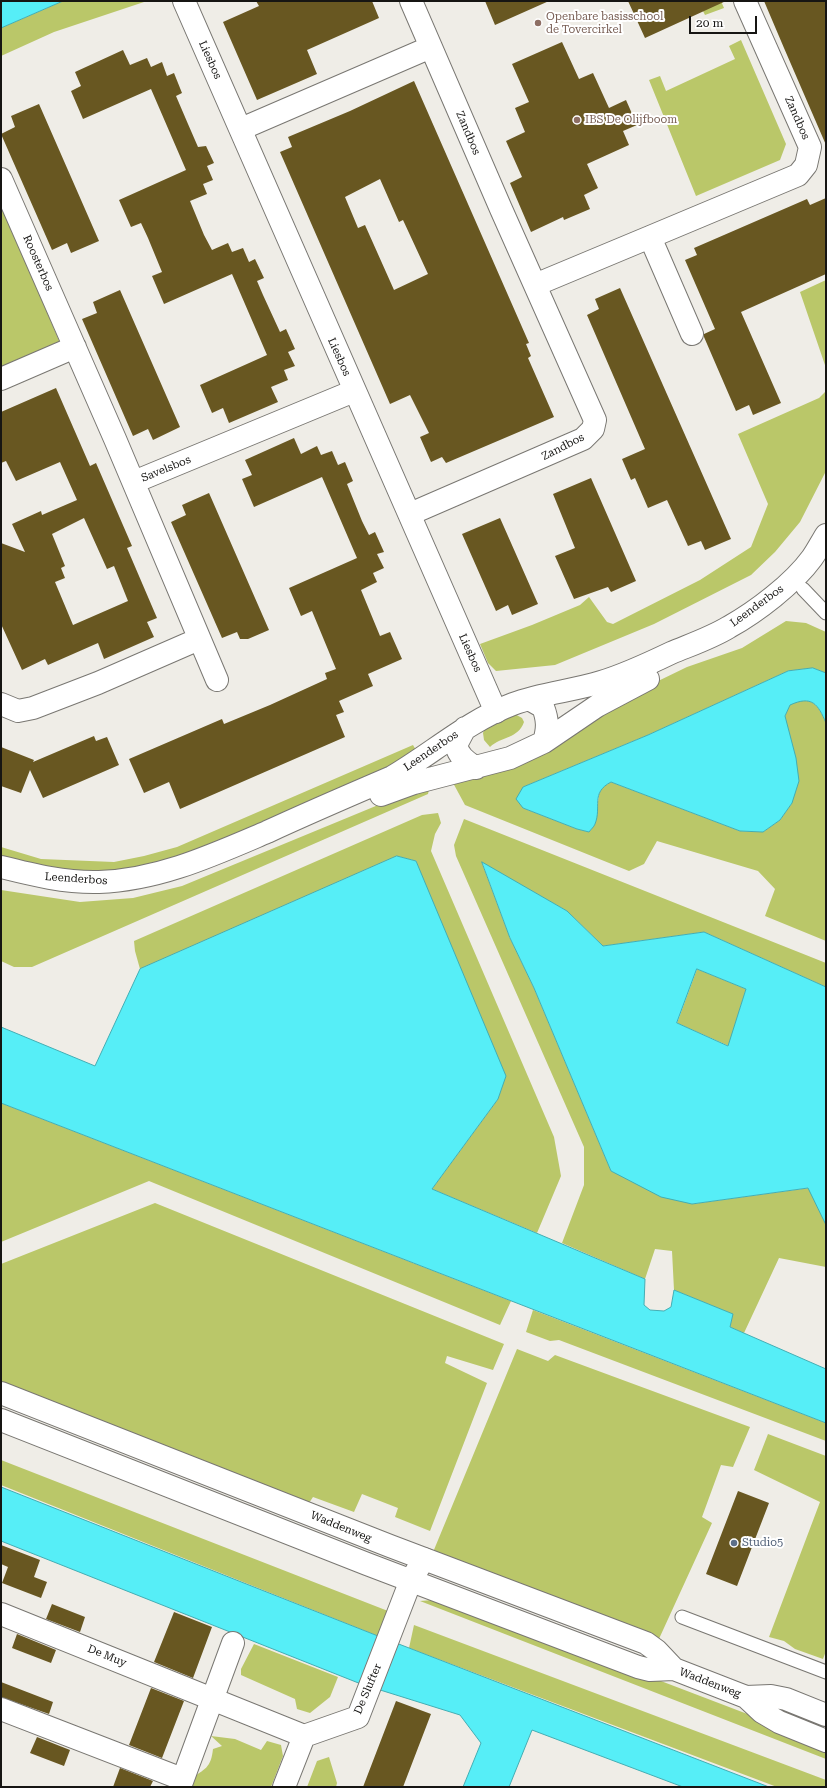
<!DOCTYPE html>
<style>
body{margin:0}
#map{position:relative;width:827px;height:1788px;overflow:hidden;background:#efede7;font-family:"Roboto Serif",serif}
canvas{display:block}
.frame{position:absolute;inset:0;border:2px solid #161513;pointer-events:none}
.scale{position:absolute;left:689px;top:16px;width:68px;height:18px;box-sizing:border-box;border:2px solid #161513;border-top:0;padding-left:5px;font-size:12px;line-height:14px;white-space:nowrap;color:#161513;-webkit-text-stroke:3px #fff;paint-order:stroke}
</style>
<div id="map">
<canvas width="827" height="1788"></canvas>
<div class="frame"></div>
<div class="scale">20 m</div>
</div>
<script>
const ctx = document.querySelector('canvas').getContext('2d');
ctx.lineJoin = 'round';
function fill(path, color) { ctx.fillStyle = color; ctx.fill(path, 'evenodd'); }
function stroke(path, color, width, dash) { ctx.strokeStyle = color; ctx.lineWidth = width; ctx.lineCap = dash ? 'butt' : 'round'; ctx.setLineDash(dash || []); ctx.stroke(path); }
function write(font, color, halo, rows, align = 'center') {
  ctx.font = font + ' "Roboto Serif",serif'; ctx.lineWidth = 4; ctx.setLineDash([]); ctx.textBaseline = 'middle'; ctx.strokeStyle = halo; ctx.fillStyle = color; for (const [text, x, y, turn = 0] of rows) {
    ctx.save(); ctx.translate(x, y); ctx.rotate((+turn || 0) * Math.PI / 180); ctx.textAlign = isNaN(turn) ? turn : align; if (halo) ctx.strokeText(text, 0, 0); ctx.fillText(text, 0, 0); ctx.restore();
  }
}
fill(new Path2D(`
 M 63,1 L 144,2 L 54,32 L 1,56 L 1,28 Z
 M 698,1 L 721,1 L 724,8 L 705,15 Z
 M 741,40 L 786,144 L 780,160 L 696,196 L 649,80 L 660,76 L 666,91 L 735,59 L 729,46 Z
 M 1,203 L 60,343 L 1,372 Z
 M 826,280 L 826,368 L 800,292 Z
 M 826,389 L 826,471 L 800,522 L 775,552 L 751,575 L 654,624 L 555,665 L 496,671 L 488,663 L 480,644 L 532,625 L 580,605 L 589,597 L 607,622 L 613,624 L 700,580 L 751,547 L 768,504 L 738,434 L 819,398 L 825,392 Z
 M 786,621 L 806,623 L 826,632 L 826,673 L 813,668 L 788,671 L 648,735 L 523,787 L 523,808 L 577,829 L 589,832 L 595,824 L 599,794 L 602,787 L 611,782 L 740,831 L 763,832 L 780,820 L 792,803 L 785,716 L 790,704 C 812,695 818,704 826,723 L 826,941 L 765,916 L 775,889 L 758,871 L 657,841 L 644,864 L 629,871 L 465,805 L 452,781 L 687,667 L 742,648 Z
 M 513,713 L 522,718 L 524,722 C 518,739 502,736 490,747 L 484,740 L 483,733 L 486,725 Z
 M 413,745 L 417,752 L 396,768 L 177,862 L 98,877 L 1,862 L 1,847 L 41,859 L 114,862 L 144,856 L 177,847 Z
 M 430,785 L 428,794 L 32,967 L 14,967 L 1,961 L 1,890 L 80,902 L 133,898 L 182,886 L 400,796 Z
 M 438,813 L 441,823 L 435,834 L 431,851 L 554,1137 L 561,1176 L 537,1233 L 432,1189 L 498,1099 L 416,861 L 397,856 L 140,969 L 135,951 L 134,941 L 422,815 Z
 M 464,819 L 826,963 L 826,987 L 704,932 L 603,946 L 567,911 L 482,863 L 510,938 L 534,988 L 611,1171 L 692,1204 L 809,1188 L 826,1225 L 826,1267 L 779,1258 L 744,1333 L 730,1327 L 732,1314 L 674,1290 L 672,1251 L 655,1249 L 645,1279 L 562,1243 L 584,1185 L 584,1147 L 456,856 L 454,845 Z
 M 697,969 L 746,989 L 729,1046 L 677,1023 Z
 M 1,1103 L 511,1301 L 500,1325 L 149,1181 L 1,1242 Z
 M 155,1203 L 504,1344 L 493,1370 L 447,1356 L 445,1363 L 487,1383 L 430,1531 L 395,1517 L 398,1508 L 362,1494 L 354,1512 L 313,1497 L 307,1506 L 1,1385 L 1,1264 Z
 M 533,1310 L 826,1423 L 826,1441 L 559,1340 L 550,1341 L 526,1332 Z
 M 517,1349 L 548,1361 L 555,1355 L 750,1427 L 733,1467 L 721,1465 L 702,1517 L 712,1523 L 658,1641 L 431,1557 Z
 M 768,1434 L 826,1456 L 826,1651 L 823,1659 L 795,1649 L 784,1641 L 769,1637 L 820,1502 L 754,1470 Z
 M 1,1460 L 388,1611 L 378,1636 L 1,1485 Z
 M 446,1599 L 826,1744 L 826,1759 L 420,1601 Z
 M 414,1625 L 826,1780 L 826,1787 L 777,1787 L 409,1648 Z
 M 254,1644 L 338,1677 L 330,1697 L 310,1713 L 297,1709 L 295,1699 L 241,1675 L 241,1669 Z
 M 211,1736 L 235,1739 L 261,1750 L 267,1741 L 281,1745 L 283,1756 L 271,1787 L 190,1787 L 190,1779 C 205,1769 211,1768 213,1749 L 222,1746 Z
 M 329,1757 L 337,1783 L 336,1787 L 307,1787 L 317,1761 Z`), '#bac769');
const water = new Path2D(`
 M 1,1 L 63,1 L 1,28 Z
 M 813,668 L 826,673 L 826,723 C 818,704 812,695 790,705 L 785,716 L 796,758 L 799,781 L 792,803 L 780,820 L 763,832 L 740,831 L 611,782 C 590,793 602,807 595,824 C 594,827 591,829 589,832 L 577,829 L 523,808 L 516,799 L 523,787 L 648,735 L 788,671 Z
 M 397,856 L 416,861 L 506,1076 L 498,1099 L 432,1189 L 645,1279 L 644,1305 L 650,1310 L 664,1311 L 671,1307 L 674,1290 L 733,1314 L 730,1327 L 826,1369 L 826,1423 L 1,1103 L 1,1027 L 95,1066 L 140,969 Z
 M 482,862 L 567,911 L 603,946 L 704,932 L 826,987 L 826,1225 L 808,1188 L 692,1204 L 661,1197 L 611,1171 L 534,988 L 510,938 ZM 697,969 L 746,989 L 728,1046 L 677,1023 Z
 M 1,1487 L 378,1636 L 769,1787 L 683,1787 L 532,1730 L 509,1787 L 463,1787 L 481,1743 L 460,1715 L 361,1684 L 1,1541 Z`);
fill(water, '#56eef7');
stroke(water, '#43adb3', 1);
fill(new Path2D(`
 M 256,1 L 372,1 L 379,18 L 307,50 L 317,74 L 257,100 L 223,22 L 259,6 Z
 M 485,1 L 549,1 L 495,25 Z
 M 628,1 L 726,1 L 645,38 Z
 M 764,1 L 826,1 L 826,145 L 784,48 Z
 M 562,42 L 579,79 L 593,73 L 609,108 L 626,100 L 637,125 L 623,131 L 629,145 L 587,164 L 598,188 L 584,195 L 590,209 L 564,220 L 563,217 L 531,232 L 510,183 L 522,177 L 506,141 L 525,132 L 515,108 L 529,102 L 512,64 Z
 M 123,50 L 130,65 L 147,58 L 151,67 L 162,62 L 167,76 L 174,73 L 182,93 L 176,96 L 188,124 L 198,147 L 206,146 L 214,163 L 207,166 L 213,180 L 203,184 L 207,194 L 190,201 L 204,235 L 212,250 L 228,243 L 232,252 L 243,248 L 249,262 L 255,259 L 264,278 L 257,281 L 263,295 L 280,332 L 286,329 L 295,349 L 288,352 L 295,366 L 284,370 L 288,380 L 271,387 L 278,402 L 229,423 L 223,408 L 212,413 L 200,385 L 267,355 L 232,274 L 164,304 L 152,276 L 162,272 L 148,238 L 141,223 L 131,227 L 119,200 L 186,170 L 151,89 L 83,119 L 71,91 L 81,86 L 75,72 Z
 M 414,81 L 529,343 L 526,344 L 531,356 L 528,358 L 554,417 L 446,463 L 442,457 L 431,462 L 420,437 L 429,433 L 410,395 L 390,404 L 280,152 L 292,147 L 288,137 L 350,111 ZM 380,179 L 399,222 L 403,220 L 428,274 L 394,290 L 365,225 L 358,228 L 345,197 Z
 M 39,104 L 99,241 L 71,253 L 67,243 L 52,250 L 1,134 L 15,127 L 11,116 Z
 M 826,198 L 826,274 L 741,312 L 781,403 L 753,415 L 749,405 L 736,411 L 704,337 L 704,334 L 715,329 L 685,260 L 697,255 L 694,248 L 724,235 L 807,199 L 810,205 Z
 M 620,288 L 731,539 L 705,550 L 701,541 L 688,546 L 667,500 L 648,508 L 635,478 L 631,480 L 622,459 L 645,449 L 587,315 L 599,309 L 595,299 Z
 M 120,290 L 180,427 L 153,440 L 148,429 L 133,436 L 82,319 L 97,313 L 93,302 Z
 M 56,388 L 90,466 L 96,463 L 132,546 L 127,548 L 157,618 L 147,622 L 154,637 L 104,659 L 98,643 L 48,665 L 45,659 L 22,670 L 1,624 L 1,543 L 25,552 L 12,524 L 41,511 L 42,515 L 77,500 L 60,462 L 16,481 L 6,461 L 1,463 L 1,412 ZM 84,518 L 107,569 L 114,566 L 128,601 L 73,625 L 55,582 L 65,578 L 61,568 L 65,566 L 52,534 Z
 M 294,438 L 301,454 L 317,446 L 321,455 L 332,451 L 338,465 L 345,462 L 353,481 L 347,484 L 362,521 L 369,535 L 375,532 L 384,552 L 377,554 L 384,568 L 373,573 L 377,582 L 361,590 L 380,636 L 390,632 L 402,659 L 368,674 L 373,686 L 339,701 L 344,712 L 336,715 L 345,737 L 180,809 L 169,782 L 144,793 L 129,759 L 222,719 L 224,724 L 270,705 L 327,679 L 325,673 L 336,669 L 312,611 L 301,616 L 289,588 L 357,558 L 322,477 L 254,507 L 242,479 L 252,475 L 245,460 Z
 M 591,478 L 636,581 L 611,592 L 608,587 L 574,599 L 555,556 L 575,548 L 553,494 Z
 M 209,493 L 269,630 L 248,639 L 240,639 L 237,632 L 222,638 L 171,522 L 186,515 L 182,505 Z
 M 500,518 L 538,604 L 512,615 L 508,605 L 496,611 L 462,534 Z
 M 94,736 L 96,741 L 107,737 L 119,765 L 43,798 L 30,770 L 21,793 L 1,786 L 1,747 L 34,760 L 33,762 Z
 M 738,1491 L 769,1503 L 737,1586 L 706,1574 Z
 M 1,1545 L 40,1560 L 34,1577 L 47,1582 L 41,1598 L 2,1583 L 8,1567 L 1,1564 Z
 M 52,1604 L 85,1617 L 80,1632 L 46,1619 Z
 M 174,1612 L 212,1627 L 193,1678 L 154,1662 Z
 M 17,1634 L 56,1650 L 51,1663 L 12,1648 Z
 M 1,1682 L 53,1702 L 49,1714 L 1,1697 Z
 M 151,1688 L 184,1701 L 162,1758 L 129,1745 Z
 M 396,1701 L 431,1714 L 403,1787 L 363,1787 Z
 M 37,1737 L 70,1750 L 64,1766 L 30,1753 Z
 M 120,1768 L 153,1781 L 150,1787 L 113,1787 Z`), '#685721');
const service = new Path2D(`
 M 803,589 L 826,613
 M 682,1617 L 826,1672`);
const minor = new Path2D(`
 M 184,1 L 496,712
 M 241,129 L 431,47
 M 1,179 L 115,439 L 217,680
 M 650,237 L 798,175 L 806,165 L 810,147 L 745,1
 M 535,285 L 650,237 L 692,334
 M 1,379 L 75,347
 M 134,482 L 354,391
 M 410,514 L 583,439 L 593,429 L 595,420 L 501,209 L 411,1
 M 1,704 L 18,711 L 33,708 L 98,683 L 199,639
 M 1,1614 L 304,1736
 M 1,1709 L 182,1779
 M 180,1787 L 233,1643
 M 284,1787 L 304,1736 L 358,1717 L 411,1580 L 424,1559`);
const tertiary = new Path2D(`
 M 1,1393 L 390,1546 L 646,1643 L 657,1651 L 674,1669
 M 1,1420 L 367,1564 L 638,1667 L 650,1670 L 674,1669 L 746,1697 L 762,1712 L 779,1722 L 826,1741
 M 746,1697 L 771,1696 L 786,1699 L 826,1715`);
const secondary = new Path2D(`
 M 529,699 L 543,707 C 548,720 548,728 544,742
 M 465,728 L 456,745 C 459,757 466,761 476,768
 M 381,795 L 414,783 L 510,758 L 544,742 L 597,706 L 648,679
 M 1,867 C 33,875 66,883 99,882 C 159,880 213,855 267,832 C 308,813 350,795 392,777 C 433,753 468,721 513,704 C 542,693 572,691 601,682 C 625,675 648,664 671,653 C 690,645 711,638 729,627 C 756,612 793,584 812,558 C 817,551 821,543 826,535`);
stroke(service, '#797772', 15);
stroke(minor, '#797772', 24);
stroke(tertiary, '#797772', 24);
stroke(secondary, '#797772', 24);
stroke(service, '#fff', 13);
stroke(minor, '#fff', 22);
stroke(tertiary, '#fff', 22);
stroke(secondary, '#fff', 22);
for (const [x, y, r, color] of [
 [538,23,4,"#8d6e63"],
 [577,120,4,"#8d6e63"],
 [734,1543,4,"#5c6f8a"]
]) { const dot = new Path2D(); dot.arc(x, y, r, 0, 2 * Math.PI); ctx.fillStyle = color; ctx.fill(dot); stroke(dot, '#fff', 1.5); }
write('11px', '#785e54', '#fff', [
 ["Openbare basisschool",546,17],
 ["de Tovercirkel",546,30],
 ["IBS De Olijfboom",585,120]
], 'left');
write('11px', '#161513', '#fff', [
 ["Liesbos",210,60,66],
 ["Zandbos",797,118,66],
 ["Zandbos",468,133,67],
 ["Roosterbos",38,263,66],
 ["Liesbos",339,357,66],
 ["Zandbos",563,447,-27],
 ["Savelsbos",166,469,-22],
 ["Leenderbos",757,606,-36],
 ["Liesbos",470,653,66],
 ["Leenderbos",431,751,-34],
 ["Leenderbos",76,879,4],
 ["Waddenweg",341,1527,22],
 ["De Muy",107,1656,22],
 ["Waddenweg",710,1683,21],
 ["De Slufter",368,1689,-67]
]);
write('11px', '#4e5e75', '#fff', [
 ["Studio5",742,1543]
], 'left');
</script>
